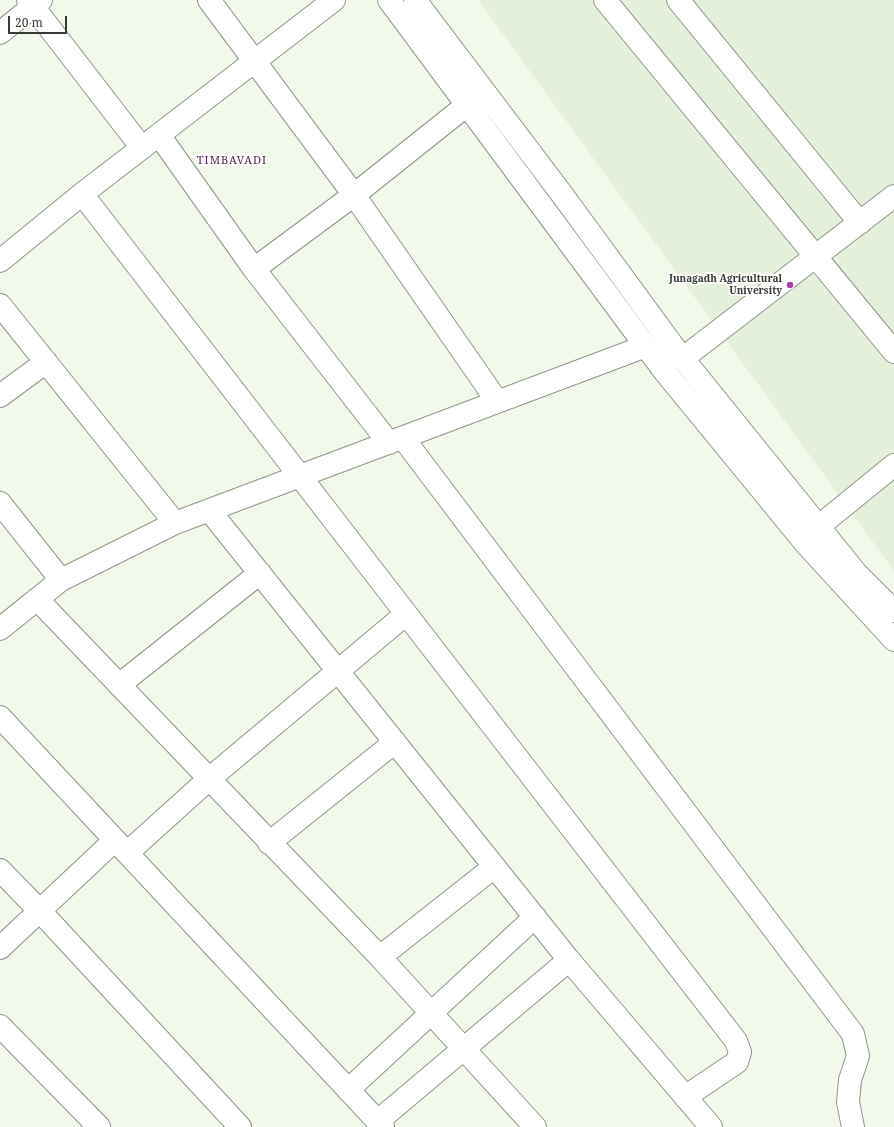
<!DOCTYPE html>
<style>
body{margin:0}
#map{position:relative;width:894px;height:1127px;overflow:hidden;background:#f2f9eb;font-family:"Noto Serif",serif}
canvas{display:block}
.scale{position:absolute;left:8px;top:16px;width:59px;height:18px;box-sizing:border-box;border:2px solid #373a34;border-top:0;padding-left:5px;font-size:12px;line-height:14px;white-space:nowrap;color:#373a34;-webkit-text-stroke:3px #fff;paint-order:stroke}
</style>
<div id="map">
<canvas width="894" height="1127"></canvas>
<div class="scale">20 m</div>
</div>
<script>
const ctx = document.querySelector('canvas').getContext('2d');
ctx.lineJoin = 'round';
function fill(path, color) { ctx.fillStyle = color; ctx.fill(path, 'evenodd'); }
function stroke(path, color, width, dash) { ctx.strokeStyle = color; ctx.lineWidth = width; ctx.lineCap = dash ? 'butt' : 'round'; ctx.setLineDash(dash || []); ctx.stroke(path); }
function write(font, color, halo, rows, align = 'center') {
  ctx.font = font + ' "Noto Serif",serif'; ctx.lineWidth = 4; ctx.setLineDash([]); ctx.textBaseline = 'middle'; ctx.strokeStyle = halo; ctx.fillStyle = color; for (const [text, x, y, turn = 0] of rows) {
    ctx.save(); ctx.translate(x, y); ctx.rotate((+turn || 0) * Math.PI / 180); ctx.textAlign = isNaN(turn) ? turn : align; if (halo) ctx.strokeText(text, 0, 0); ctx.fillText(text, 0, 0); ctx.restore();
  }
}
fill(new Path2D(`
 M 478,0 L 894,0 L 894,571 Z`), '#e5f0db');
const minor = new Path2D(`
 M 28,0 L 142,148
 M 209,0 L 354,195 L 497,401
 M 605,0 L 894,352
 M 678,0 L 860,223
 M 0,33 L 41,0
 M 159,135 L 254,269 L 389,443
 M 82,194 L 736,1041 L 740,1052 L 737,1062 L 685,1097
 M 0,261 L 82,194 L 334,0
 M 254,269 L 354,195 L 467,105
 M 0,305 L 175,523
 M 682,359 L 894,196
 M 0,396 L 46,362
 M 403,438 L 853,1034 L 858,1056 L 850,1080 L 848,1102 L 853,1127
 M 0,503 L 61,580
 M 209,510 L 569,960 L 711,1127
 M 818,527 L 894,465
 M 37,599 L 380,957 L 535,1127
 M 0,629 L 61,580 L 175,523 L 646,346
 M 119,685 L 260,573
 M 0,717 L 383,1127
 M 269,843 L 395,742
 M 127,853 L 209,779 L 406,614
 M 0,870 L 39,910 L 240,1127
 M 0,948 L 115,840
 M 380,957 L 494,867
 M 0,1026 L 99,1127
 M 348,1090 L 535,917
 M 378,1121 L 569,960`);
const major = new Path2D(`
 M 389,0 L 665,372 L 806,544 L 894,640
 M 415,0 L 561,193 L 676,350 L 856,573 L 894,611`);
stroke(minor, '#8f9689', 24);
stroke(major, '#8f9689', 24);
stroke(minor, '#fff', 22);
stroke(major, '#fff', 22);
for (const [x, y, r, color] of [
 [790,285,4,"#ac44a7"]
]) { const dot = new Path2D(); dot.arc(x, y, r, 0, 2 * Math.PI); ctx.fillStyle = color; ctx.fill(dot); stroke(dot, '#fff', 1.5); }
write('bold 10px', '#373a34', '#fff', [
 ["Junagadh Agricultural",782,279],
 ["University",782,291]
], 'right');
ctx.letterSpacing = '1px';
write('11px', '#562353', '#fff', [
 ["TIMBAVADI",232,161]
]);
ctx.letterSpacing = '0px';
</script>
